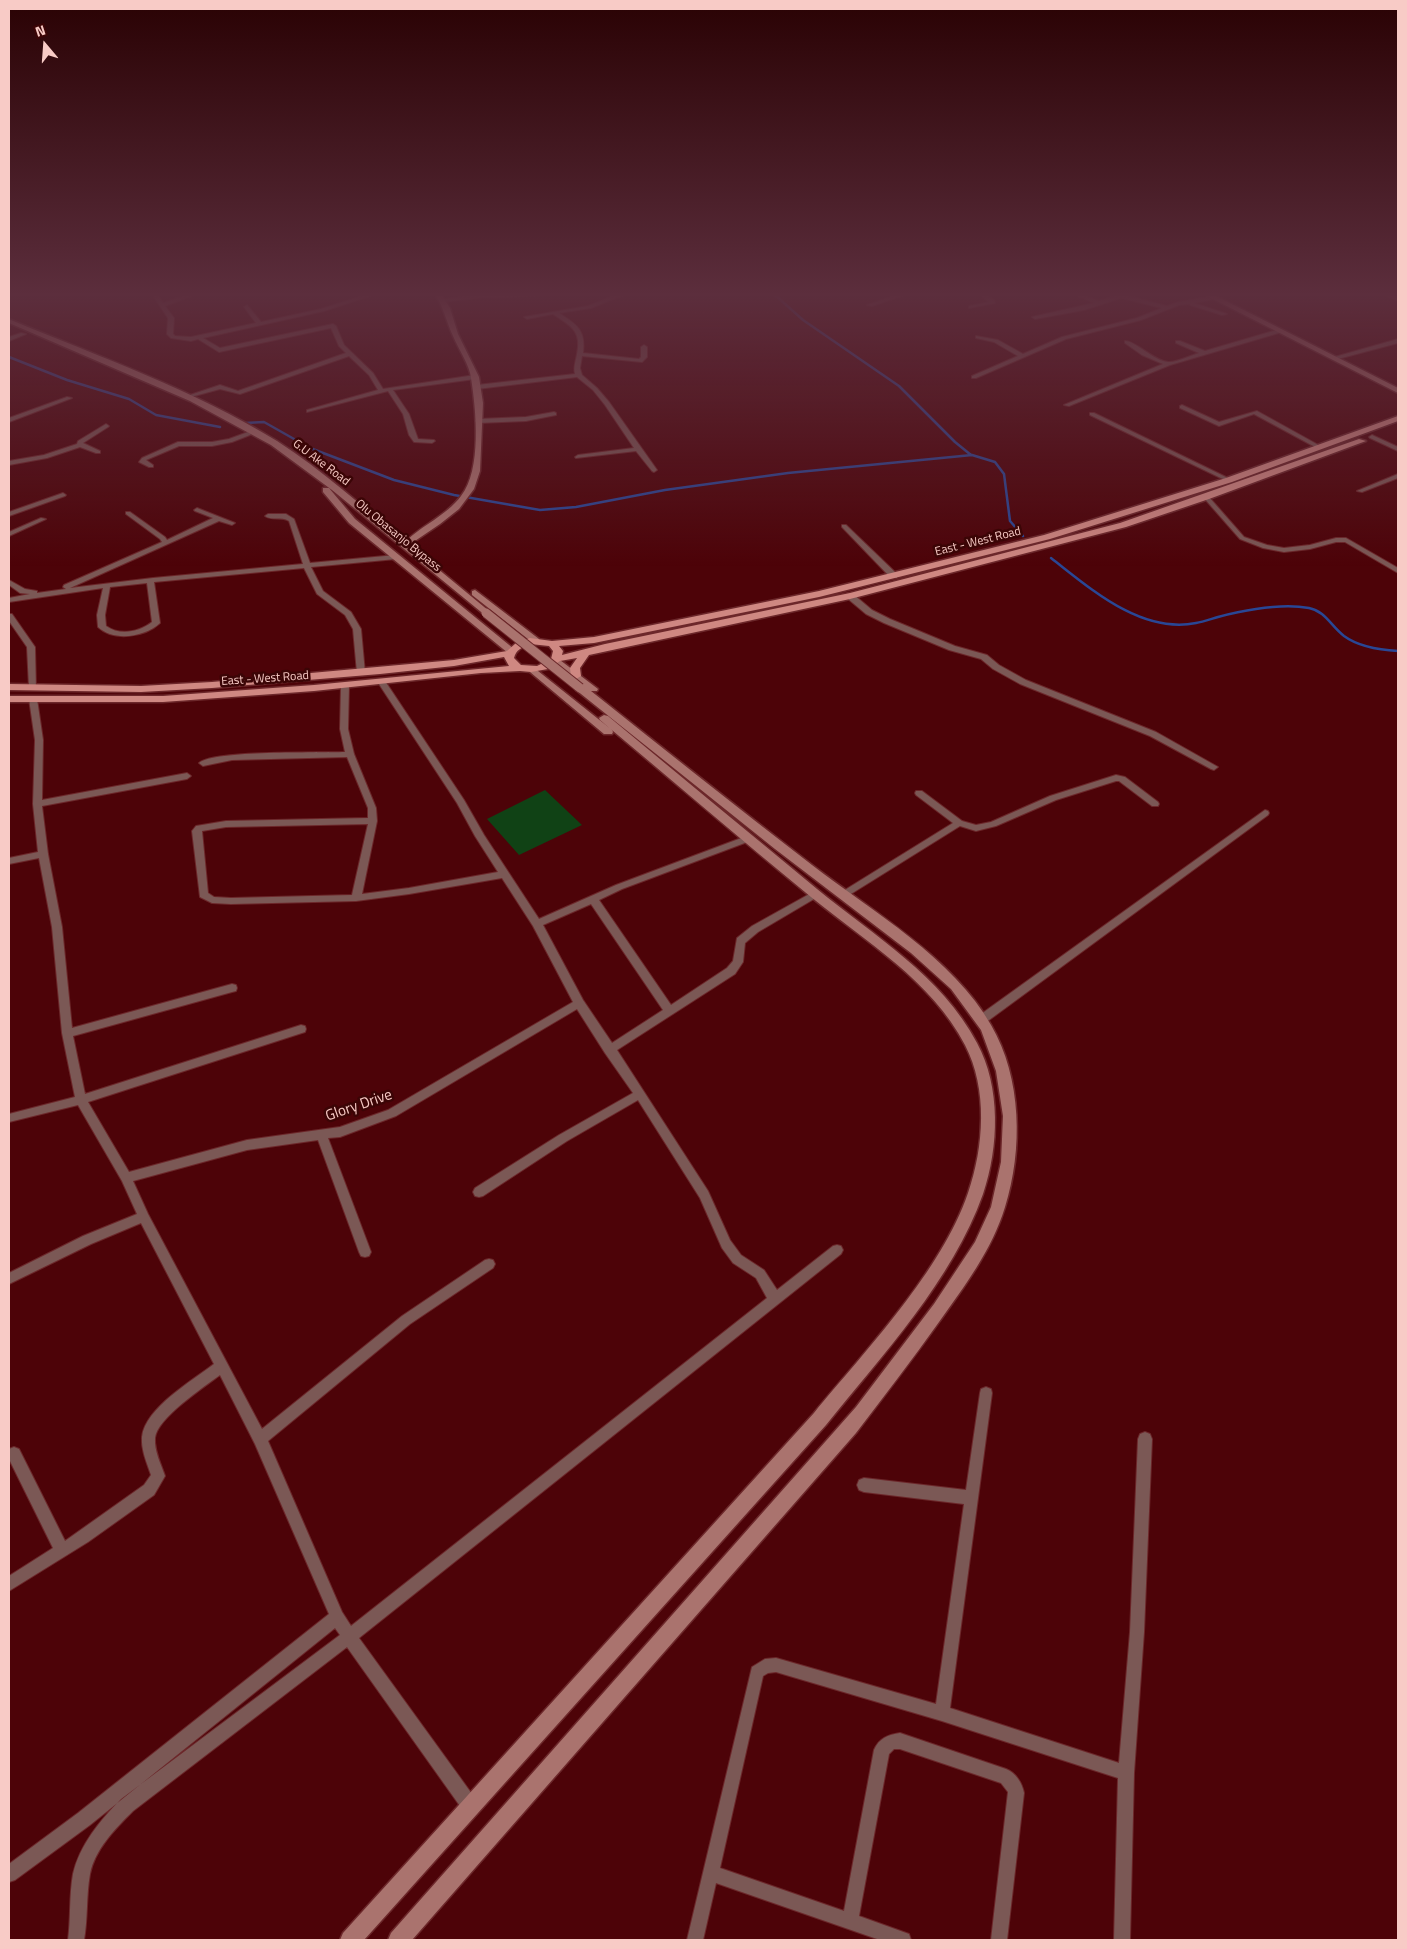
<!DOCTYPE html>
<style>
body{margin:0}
#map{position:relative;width:1407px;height:1949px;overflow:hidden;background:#4d0308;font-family:"Titillium Web",sans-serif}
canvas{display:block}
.frame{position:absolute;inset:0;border:10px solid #f8cbc6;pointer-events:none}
.north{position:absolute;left:20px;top:20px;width:50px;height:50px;-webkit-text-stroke:4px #3b0506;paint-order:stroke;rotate:342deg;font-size:14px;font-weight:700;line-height:20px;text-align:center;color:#f8cbc6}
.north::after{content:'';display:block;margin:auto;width:18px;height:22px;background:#f8cbc6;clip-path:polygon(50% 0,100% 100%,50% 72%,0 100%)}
</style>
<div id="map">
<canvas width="1407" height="1949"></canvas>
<div class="frame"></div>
<div class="north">N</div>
</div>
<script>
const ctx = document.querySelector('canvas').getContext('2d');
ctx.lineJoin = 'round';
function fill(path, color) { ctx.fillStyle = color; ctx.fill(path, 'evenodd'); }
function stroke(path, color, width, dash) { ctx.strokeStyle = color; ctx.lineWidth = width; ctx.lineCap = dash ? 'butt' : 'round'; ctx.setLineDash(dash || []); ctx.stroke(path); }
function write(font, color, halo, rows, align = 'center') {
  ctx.font = font + ' "Titillium Web",sans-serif'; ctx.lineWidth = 5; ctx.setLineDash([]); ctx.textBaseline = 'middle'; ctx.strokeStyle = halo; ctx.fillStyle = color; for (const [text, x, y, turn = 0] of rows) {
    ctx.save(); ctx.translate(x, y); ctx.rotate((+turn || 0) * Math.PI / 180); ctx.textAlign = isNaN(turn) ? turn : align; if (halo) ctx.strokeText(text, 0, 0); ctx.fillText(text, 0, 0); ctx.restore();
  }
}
fill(new Path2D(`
 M 545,790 L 582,825 L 519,855 L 487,819 Z`), '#104215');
stroke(new Path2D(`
 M 774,294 L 803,320 L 899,386 L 955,442 L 971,455
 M 9,357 L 67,380 L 129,399 L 156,415 L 220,427
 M 245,423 L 264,422 L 310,448 L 394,480 L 454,495 L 540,510 L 576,507 L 665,490 L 788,473 L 972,455 L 995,462 L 1004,474 L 1010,521 L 1023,536
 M 1051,558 C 1091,589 1141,634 1196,623 C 1203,622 1211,619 1218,617 C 1245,610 1280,603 1309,608 C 1325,611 1331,626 1344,636 C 1359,647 1380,650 1398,651`), '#294795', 2.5);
const street = new Path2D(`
 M 152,294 L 157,294 L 163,303 L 189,294 L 197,294 L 165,306 L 174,318 L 173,334 L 175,336 L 191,337 L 256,323 L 244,307 L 247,305 L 261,322 L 321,309 L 368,294 L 376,294 L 324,311 L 203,338 L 220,348 L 333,324 L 336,326 L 344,345 L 373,373 L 383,389 L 475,375 L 478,377 L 475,379 L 393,390 L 409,414 L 418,439 L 434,440 L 435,441 L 432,443 L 414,442 L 409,435 L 403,414 L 388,391 L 307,412 L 307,410 L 378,390 L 369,375 L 349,356 L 240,394 L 220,389 L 187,398 L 187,396 L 220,385 L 238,391 L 346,353 L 339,346 L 331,328 L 219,352 L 198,339 L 191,341 L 171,338 L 167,334 L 168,318 Z
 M 477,294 L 572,294 L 477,298 L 443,302 L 440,300 Z
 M 618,294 L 626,294 L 591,308 L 559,313 C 577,325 586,330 583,353 L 639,359 L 641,357 L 641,347 L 644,345 L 647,347 L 647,357 L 642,362 L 582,356 L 580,368 L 582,375 L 597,388 L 609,402 L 657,470 L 654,472 L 652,471 L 636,451 L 576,458 L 575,457 L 578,455 L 634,448 L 605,405 L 593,390 L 577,377 L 477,389 L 474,387 L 477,385 L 575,374 C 573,367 576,361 577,354 C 582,331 571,326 553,314 L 527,319 L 524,317 L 588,306 Z
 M 899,294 L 907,294 L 872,306 L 867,305 Z
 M 979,294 L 985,294 L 994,300 L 995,303 L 969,308 L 969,306 L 989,302 Z
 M 1074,294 L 1081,294 L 1099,301 L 1121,294 L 1167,306 L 1178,302 L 1213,296 L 1215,297 L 1215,299 L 1194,303 L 1227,314 L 1222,315 L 1190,305 L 1190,304 L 1179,305 L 1141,320 L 1066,339 L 976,378 L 972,378 L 972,376 L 1018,356 L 994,342 L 976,338 L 976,336 L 998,340 L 1023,354 L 1062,337 L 1137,318 L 1162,308 L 1121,298 L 1084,310 L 1035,319 L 1032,317 L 1094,303 Z
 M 1384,294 L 1391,294 L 1398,297 L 1398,301 Z
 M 1280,329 L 1283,331 L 1282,332 L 1170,365 L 1069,406 L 1064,405 L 1163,364 L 1142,355 L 1125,343 L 1125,341 C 1136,341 1154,361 1168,362 C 1175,363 1192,355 1199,353 L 1176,343 L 1176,341 L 1180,341 L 1205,351 Z
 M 21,333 L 26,334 L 9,341 L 9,337 Z
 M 1398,339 L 1398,343 L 1334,360 L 1331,358 Z
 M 67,397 L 72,398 L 9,422 L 9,418 Z
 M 1182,405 L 1219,422 L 1257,411 L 1322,447 L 1317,448 L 1254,414 L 1219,426 L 1180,408 L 1180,406 Z
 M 554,412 L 556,413 L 556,415 L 526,421 L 478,423 L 475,421 L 478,419 L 526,417 Z
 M 1090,413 L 1094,413 L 1232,480 L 1227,481 L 1090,415 Z
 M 106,424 L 109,426 L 108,427 L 83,443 L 100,451 L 100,453 L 96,453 L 80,447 L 47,458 L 9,465 L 9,461 L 44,455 L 77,444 L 78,441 Z
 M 248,432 L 251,434 L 250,435 L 232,442 L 212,446 L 179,446 L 146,460 L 153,465 L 153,467 L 149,467 L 139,462 L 142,458 L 178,442 L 212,442 L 229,439 Z
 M 1372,435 L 1398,447 L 1398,451 L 1370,438 L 1369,437 Z
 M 1398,474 L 1398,478 L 1362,492 L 1357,491 Z
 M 63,493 L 66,495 L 65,496 L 9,516 L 9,512 Z
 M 1204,496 L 1208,496 L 1244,537 L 1267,545 L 1284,548 L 1310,545 L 1336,538 L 1346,538 L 1398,568 L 1398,573 L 1345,542 L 1336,542 L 1310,549 L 1284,552 L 1263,548 L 1240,539 L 1204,498 Z
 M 197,508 L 235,523 L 232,525 L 219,521 L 70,588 L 153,578 L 303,564 L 289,521 C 281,516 272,521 265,516 L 268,514 L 286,514 L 294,519 L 310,563 L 396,555 L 400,557 L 396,559 L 311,567 L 323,591 L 351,612 L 361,629 L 365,673 L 364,675 L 358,675 L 357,673 L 353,629 L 345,615 L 317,594 L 304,568 L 154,582 L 160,623 C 145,637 114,642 98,627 L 97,615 L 103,588 L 9,602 L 9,598 L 30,594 L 20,593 L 9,585 L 9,580 L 25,589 L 37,591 L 37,593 L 66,589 L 63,587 L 64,585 L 162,542 L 160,539 L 126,514 L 126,512 L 130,512 L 165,537 L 167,540 L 213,518 L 195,511 L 194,510 ZM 147,583 L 152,622 C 139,632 120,636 106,626 L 105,615 L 110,587 Z
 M 41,518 L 46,519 L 9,536 L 9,532 Z
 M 842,525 L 846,525 L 897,574 L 897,578 L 891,578 L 842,527 Z
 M 847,594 L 853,594 L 872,610 L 890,619 L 955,646 L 987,655 L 999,665 L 1026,680 L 1156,732 L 1218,767 L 1214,770 L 1211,769 L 1150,736 L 1020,684 L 993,669 L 981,659 L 949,650 L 884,623 L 866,614 L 847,598 Z
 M 9,614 L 12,614 L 35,647 L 36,690 L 33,690 L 29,688 L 27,647 L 9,621 Z
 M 378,679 L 381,679 L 385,681 L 464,800 L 484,835 L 539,919 L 616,885 L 744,837 L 750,837 L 752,839 L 750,841 L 622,889 L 599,900 L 671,1005 L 727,968 L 733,961 L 737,938 L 752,926 L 813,892 L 819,892 L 821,894 L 819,896 L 758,932 L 745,943 L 743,962 L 735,974 L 617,1050 L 708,1191 L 730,1240 L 741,1255 L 764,1270 L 777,1290 L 833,1246 L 837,1245 L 841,1246 L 843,1250 L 841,1254 L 359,1638 L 477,1801 L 479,1807 L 477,1813 L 471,1815 L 465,1813 L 347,1647 L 133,1811 C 115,1829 95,1849 90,1874 C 86,1896 88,1918 84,1940 L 68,1940 C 71,1918 69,1896 73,1874 C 80,1844 100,1821 121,1799 L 340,1635 L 335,1628 L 90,1825 L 15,1880 L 9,1882 L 9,1864 L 78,1813 L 329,1614 L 255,1444 L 220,1375 C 204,1387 157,1418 155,1438 C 154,1451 161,1464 165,1476 L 154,1495 L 88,1542 L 9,1591 L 9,1576 L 53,1548 L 9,1459 L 9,1449 L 14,1447 L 19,1449 L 65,1541 L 144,1485 L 151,1475 C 147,1463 141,1450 142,1437 C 145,1408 192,1381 214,1364 L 141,1223 L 91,1244 L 9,1284 L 9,1273 L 83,1236 L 137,1214 L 122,1181 L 78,1105 L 9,1122 L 9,1114 L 75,1097 L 62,1033 L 52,927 L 39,858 L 9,864 L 9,858 L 38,852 L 33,804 L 35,740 L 29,699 L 33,697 L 37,699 L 43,740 L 42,800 L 187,773 L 191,776 L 187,779 L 42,806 L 48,854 L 62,927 L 72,1028 L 232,984 L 236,985 L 237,988 L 236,991 L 232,992 L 73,1036 L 85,1094 L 301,1025 L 305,1026 L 306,1029 L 305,1032 L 88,1102 L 129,1172 L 247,1140 L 340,1127 L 388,1110 L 573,1002 L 533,926 L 502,878 L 409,894 L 356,901 L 231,904 L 212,903 L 200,897 L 192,831 L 196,826 L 226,821 L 368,818 L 368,808 L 347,757 L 232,760 L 203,766 L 199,763 C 214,750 318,753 345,752 L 340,729 L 341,685 L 345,683 L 349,685 L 348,729 L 354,754 L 376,808 L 377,821 L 362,894 L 409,888 L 498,872 L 475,836 L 457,803 L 377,681 ZM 368,824 L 352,895 L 231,898 L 214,897 L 208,893 L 202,831 L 226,827 ZM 591,904 L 663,1010 L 612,1043 L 583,1000 L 543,925 ZM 577,1009 L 605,1053 L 633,1093 L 559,1135 L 475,1188 L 473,1192 L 475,1196 L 479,1197 L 483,1196 L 567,1141 L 638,1100 L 700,1198 L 722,1248 L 733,1263 L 756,1278 L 767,1298 L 351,1626 L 342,1612 L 268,1441 L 410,1324 L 493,1268 L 495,1264 L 493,1260 L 489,1259 L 485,1260 L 402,1316 L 262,1429 L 148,1214 L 133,1181 L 247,1150 L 318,1140 L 359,1252 L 361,1256 L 365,1257 L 369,1256 L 371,1252 L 328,1138 L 340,1137 L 396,1116 Z
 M 1116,775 L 1125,777 L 1158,802 L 1159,804 L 1158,806 L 1152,806 L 1119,781 L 1116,781 L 1056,800 L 996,826 L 976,831 L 960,826 L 846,897 L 840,897 L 838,895 L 840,893 L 953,823 L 916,795 L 915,793 L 916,791 L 922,791 L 962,821 L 976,825 L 991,822 L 1050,796 Z
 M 1265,810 L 1268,811 L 1269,813 L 1268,815 L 985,1023 L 977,1023 L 976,1020 L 977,1017 Z
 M 986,1387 L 991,1389 L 992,1393 L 950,1708 L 1119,1763 L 1130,1632 L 1138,1439 L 1140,1434 L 1145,1432 L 1150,1434 L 1152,1439 L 1144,1632 L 1134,1773 L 1130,1940 L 1114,1940 L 1118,1778 L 942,1721 L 776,1672 L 768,1673 L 763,1676 L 720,1868 L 844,1911 L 874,1750 C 879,1738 888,1735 900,1733 L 1006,1769 C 1016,1773 1022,1783 1024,1793 L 1007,1940 L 991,1940 L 1008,1792 L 1001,1783 L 900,1749 L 894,1749 L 889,1754 L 859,1916 L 909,1934 L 911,1940 L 880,1940 L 716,1883 L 703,1940 L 687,1940 L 752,1667 L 765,1659 L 776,1658 L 936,1704 L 964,1504 L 864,1492 L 859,1490 L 857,1485 L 859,1480 L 864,1478 L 966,1490 L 980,1393 L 981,1389 Z`);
const secondary = new Path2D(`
 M 435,294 L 441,294 L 450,308 L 458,334 L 479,377 L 483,403 L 480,471 L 474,489 L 459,509 L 440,524 L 409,545 L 489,611 L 491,613 L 486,616 L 332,490 L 271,445 L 190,401 L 9,323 L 9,319 L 11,320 C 100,357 194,390 277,441 C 322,470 363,507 405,542 C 422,525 446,516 461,496 C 482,470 476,409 471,378 C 470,366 458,348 453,336 C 446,321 444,308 435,294 Z
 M 1203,294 L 1212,294 L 1398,388 L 1398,393 Z
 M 323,488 L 329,488 L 355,519 L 514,649 L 514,653 L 508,653 L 349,523 L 323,492 Z
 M 475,590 L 539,639 L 539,643 L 533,643 L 472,595 L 472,591 Z
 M 556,657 L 598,689 L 597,691 L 591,691 C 664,749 738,808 812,865 C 872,911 954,959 991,1025 C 1022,1078 1023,1150 1005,1207 C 992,1250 964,1287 939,1322 C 912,1360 884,1396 856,1433 L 412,1940 L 388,1940 L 391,1933 L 856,1407 L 934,1304 L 975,1242 L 991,1207 L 1001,1162 L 1003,1116 L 996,1071 L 981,1030 L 951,989 L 911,953 L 775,849 L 576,690 L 576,686 L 582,686 L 553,662 L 551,660 Z
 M 533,667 L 612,730 L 613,732 L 612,734 L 604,734 L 530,672 L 530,668 Z
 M 604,715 L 608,716 C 677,773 747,831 817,889 C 874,936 941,975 977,1043 C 1001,1087 999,1147 983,1194 C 952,1281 883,1354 826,1425 L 364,1940 L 340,1940 L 343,1933 L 814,1413 C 866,1350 942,1270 968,1193 C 984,1147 988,1089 965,1045 C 931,980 866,942 811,897 C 740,839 671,779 600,720 L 599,718 Z`);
const primary = new Path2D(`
 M 1398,416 L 1398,421 L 1232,482 L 1050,539 L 819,597 L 594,643 L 559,646 L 563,651 L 562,655 L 605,644 L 850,593 L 1120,523 L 1359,439 L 1366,441 L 1209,499 L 1126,527 L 850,599 L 589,655 L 580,668 L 581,676 L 576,679 L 571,676 L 570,668 L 577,658 L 560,661 L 548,669 L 531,672 L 520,671 L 481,673 L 314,691 L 163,702 L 9,702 L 9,696 L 163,696 L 314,685 L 509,666 L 504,657 L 454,666 L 380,674 L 212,688 L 141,692 L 9,690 L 9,684 L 141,686 L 212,682 L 454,660 L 507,651 L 516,643 L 530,638 L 552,641 L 594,637 L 819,591 L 1044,535 L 1226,478 ZM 530,644 L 549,646 L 553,651 L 551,659 L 537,666 L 521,665 L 514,658 C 516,650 522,647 530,644 Z`);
stroke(street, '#6c272a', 2);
stroke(secondary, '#6c272a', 3);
stroke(primary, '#6c272a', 3);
fill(street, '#7b5855');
fill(secondary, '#aa736e');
fill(primary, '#cf8882');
const secondaryBridge = new Path2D(`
 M 486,613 L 580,688`);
stroke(secondaryBridge, '#6c272a', 11, []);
stroke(secondaryBridge, '#aa736e', 9);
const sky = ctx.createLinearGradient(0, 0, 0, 567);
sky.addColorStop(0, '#2a0204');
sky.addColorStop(0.52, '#5c2e3d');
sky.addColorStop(1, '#5c2e3d00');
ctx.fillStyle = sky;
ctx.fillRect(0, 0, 1407, 567);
write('12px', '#f8cbc6', '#3b0506', [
 ["G.U Ake Road",321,463,37],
 ["Olu Obasanjo Bypass",398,536,39],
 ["East - West Road",978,542,-14],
 ["East - West Road",265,679,-4]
]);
write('15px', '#f8cbc6', '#3b0506', [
 ["Glory Drive",359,1106,-19]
]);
</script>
